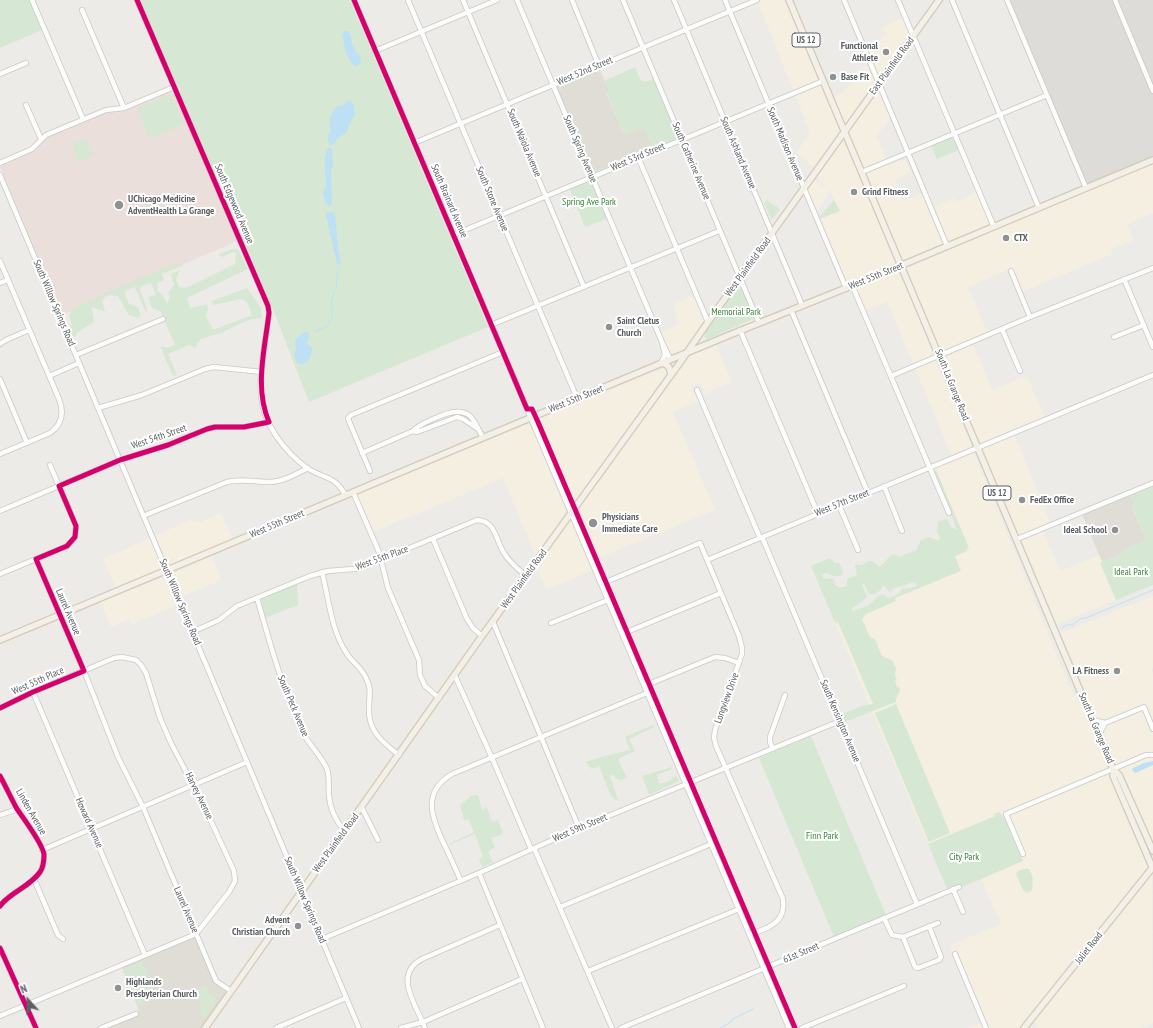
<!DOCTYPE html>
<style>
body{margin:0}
#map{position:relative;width:1153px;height:1028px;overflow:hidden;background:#edebe7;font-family:"PT Sans Narrow",sans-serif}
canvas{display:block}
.north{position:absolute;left:8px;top:980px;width:40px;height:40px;-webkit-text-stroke:3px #fff;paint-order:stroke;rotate:339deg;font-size:11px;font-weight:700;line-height:16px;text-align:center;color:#5d6165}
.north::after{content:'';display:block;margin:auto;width:14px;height:18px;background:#5d6165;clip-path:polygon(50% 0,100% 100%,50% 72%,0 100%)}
</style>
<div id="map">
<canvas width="1153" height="1028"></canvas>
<div class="north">N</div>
</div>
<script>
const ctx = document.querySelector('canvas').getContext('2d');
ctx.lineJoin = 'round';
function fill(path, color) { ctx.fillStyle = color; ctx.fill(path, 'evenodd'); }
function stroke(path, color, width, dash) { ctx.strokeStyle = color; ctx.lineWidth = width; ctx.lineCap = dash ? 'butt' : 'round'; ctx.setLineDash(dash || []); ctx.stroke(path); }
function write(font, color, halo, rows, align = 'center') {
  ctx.font = font + ' "PT Sans Narrow",sans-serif'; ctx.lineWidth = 4; ctx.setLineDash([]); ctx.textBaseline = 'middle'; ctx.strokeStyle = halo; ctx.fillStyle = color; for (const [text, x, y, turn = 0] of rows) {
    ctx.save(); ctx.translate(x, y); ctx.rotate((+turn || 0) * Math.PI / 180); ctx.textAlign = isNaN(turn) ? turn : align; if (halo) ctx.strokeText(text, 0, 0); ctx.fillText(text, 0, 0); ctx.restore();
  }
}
fill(new Path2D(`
 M 757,0 L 787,0 L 841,132 L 815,168 L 796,153 L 810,133 Z
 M 904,17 L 911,36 L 845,130 L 831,98 L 843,93 L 852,82 L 857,70 L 869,65 L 863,51 L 876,46 L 885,34 L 882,27 Z
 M 883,85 L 894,111 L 877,136 L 888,165 L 905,159 L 911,173 L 895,180 L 903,201 L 928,191 L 934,206 L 954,198 L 956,202 L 981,190 L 995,224 L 903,263 L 848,132 Z
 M 845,134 L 901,265 L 846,287 L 818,219 L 839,210 L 830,191 L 818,209 L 816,210 L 808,191 L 809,187 L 815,181 L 825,187 L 826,184 L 818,178 L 818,175 Z
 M 1153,161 L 1153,213 L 1127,224 L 1133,240 L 1111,250 L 1112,254 L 1022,292 L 1012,268 L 968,287 L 988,334 L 941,353 L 904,266 Z
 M 902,266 L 939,355 L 914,366 L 887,302 L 864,311 L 854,286 Z
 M 696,295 L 707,321 L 687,351 L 671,358 L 660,333 L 678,325 L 674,316 L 677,314 L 673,305 Z
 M 973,343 L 992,390 L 1027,376 L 1045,419 L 978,446 L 941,356 Z
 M 716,345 L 732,382 L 705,393 L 702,386 L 699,383 L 691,386 L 698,402 L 673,412 L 715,510 L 598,558 L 595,561 L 576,517 L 576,513 L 627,440 L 685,360 L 692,355 Z
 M 933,361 L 936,361 L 938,365 L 971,445 L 968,449 L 952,456 L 915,368 Z
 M 666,367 L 669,372 L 609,457 L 576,501 L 572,502 L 570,501 L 540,431 L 537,423 L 538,420 L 541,418 Z
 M 526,425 L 531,426 L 565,509 L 564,517 L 560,523 L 536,557 L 503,478 L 373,532 L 356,494 Z
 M 1014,434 L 1051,524 L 1018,538 L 980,448 Z
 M 971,453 L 975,455 L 1070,687 L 1085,713 L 1106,763 L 1106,767 L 1104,770 L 1113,770 L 1153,865 L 1024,1028 L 970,1028 L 981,1023 L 950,945 L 1001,924 L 981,879 L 1022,861 L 1003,816 L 999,812 L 995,816 L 928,844 L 835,623 L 961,571 L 955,556 L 967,552 L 966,549 L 969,548 L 935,468 Z
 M 221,513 L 233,541 L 117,590 L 103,559 L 190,520 L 201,522 Z
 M 571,519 L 593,570 L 546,590 L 536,566 Z
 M 1043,531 L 1060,571 L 1099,555 L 1102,562 L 1100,563 L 1116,600 L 1057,624 L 1022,542 L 1023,540 Z
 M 212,556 L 220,576 L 219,581 L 184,596 L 180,595 L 173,580 L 174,573 Z
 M 161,578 L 165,581 L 171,589 L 177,605 L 132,624 L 129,619 L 111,627 L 100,602 Z
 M 1153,596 L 1153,667 L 1151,669 L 1153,674 L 1153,843 L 1150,838 L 1115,760 L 1061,633 Z
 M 1152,872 L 1153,1023 L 1140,1028 L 1037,1028 L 1034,1020 Z`), '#f5efe1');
fill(new Path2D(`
 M 1004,0 L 1153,0 L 1153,157 L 1083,187 Z`), '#dedcd8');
fill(new Path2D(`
 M 599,68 L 609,91 L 606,93 L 624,135 L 644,127 L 653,149 L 593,173 L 556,86 Z
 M 1130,494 L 1134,502 L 1132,507 L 1146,540 L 1128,548 L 1117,556 L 1102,562 L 1082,514 Z
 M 194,936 L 197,940 L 211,975 L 217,985 L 226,992 L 201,1028 L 105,1028 L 133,1017 L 139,1010 L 121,966 Z`), '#e0ddd7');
fill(new Path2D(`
 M 172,90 L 238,241 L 62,315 L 0,167 L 3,164 L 32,151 L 50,135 L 107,112 Z`), '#ebdfdc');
fill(new Path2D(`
 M 0,0 L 30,0 L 42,30 L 0,48 Z
 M 140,0 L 350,0 L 488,327 L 309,402 L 274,312 Z
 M 635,67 L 640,79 L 645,82 L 653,79 L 678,138 L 653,149 L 644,128 L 624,135 L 606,92 L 609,91 L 604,81 Z
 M 171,94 L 184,124 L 149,139 L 137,108 Z
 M 951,137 L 954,140 L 959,150 L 937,159 L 931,145 Z
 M 85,138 L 93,156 L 76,163 L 76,154 L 72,144 Z
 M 592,177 L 609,218 L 585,227 L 569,187 Z
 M 766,200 L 780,209 L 772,220 L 764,203 Z
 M 834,200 L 840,211 L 819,219 L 819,217 Z
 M 237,248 L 248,269 L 187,298 L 190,308 L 207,304 L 208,308 L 206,316 L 213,330 L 252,315 L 247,302 L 241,299 L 213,305 L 212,301 L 247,288 L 261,308 L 262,318 L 248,320 L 221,333 L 201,339 L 195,348 L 189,345 L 168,354 L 177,375 L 173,376 L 160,346 L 167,348 L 175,345 L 160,311 L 152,308 L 148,297 L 156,295 L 151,283 L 141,286 L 140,290 L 147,309 L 146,313 L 135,287 L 124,292 L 129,304 L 138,307 L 141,316 L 137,318 L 128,314 L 118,296 L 106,295 L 102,301 L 105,312 L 92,307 L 94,322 L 77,333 L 76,336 L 73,337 L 69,327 L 72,325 L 69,316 L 74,307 L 97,298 L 102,294 L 173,264 L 185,265 L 162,274 L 164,280 L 157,283 L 158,292 L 161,293 L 167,303 L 170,298 L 168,293 L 174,285 L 171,274 L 180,270 L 176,279 L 179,287 L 186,288 L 235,264 L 236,252 L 231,253 L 222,257 L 218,254 Z
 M 738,289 L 742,289 L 753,316 L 753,319 L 708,339 L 705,338 L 704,333 L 705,331 L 732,293 Z
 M 936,470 L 969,548 L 966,549 L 967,551 L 955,556 L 961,571 L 895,598 L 896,601 L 866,614 L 862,619 L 870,637 L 875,639 L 881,654 L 884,657 L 892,660 L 896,668 L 895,676 L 897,680 L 895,681 L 897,687 L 899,686 L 900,691 L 896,699 L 896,702 L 845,722 L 842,714 L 862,706 L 873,704 L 838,622 L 835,623 L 811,566 L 830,558 L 835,563 L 839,563 L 843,571 L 842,575 C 836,578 832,575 826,573 L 822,575 L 823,578 L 834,579 L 835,585 L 840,588 L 847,586 L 847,579 L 857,575 L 855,564 L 862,565 L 868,561 L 873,561 L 880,567 L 890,556 L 895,554 L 900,557 L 916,550 L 921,540 L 930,537 L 938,541 L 940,538 L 937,532 L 938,522 L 947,519 L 951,527 L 957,530 L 934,472 ZM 915,582 L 917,586 L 907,589 L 903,588 L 898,594 L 889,598 L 883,594 L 878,596 L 869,605 L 853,611 L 851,609 L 863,601 L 867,596 L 862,585 L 864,583 L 869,594 L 874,594 L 881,590 L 883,585 L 890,592 L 895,588 Z
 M 1153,485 L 1153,585 L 1116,600 L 1100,563 L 1117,556 L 1128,548 L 1146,540 L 1132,506 L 1134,505 L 1130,494 Z
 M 297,583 L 298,605 L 265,618 L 261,599 Z
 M 896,704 L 950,833 L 929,842 L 875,713 Z
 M 653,725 L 654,727 L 629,739 L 635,751 L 618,759 L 627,778 L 621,780 L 615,778 L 614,775 L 610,776 L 618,799 L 615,800 L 611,796 L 599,766 L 591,769 L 586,762 L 601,757 L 630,750 L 625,737 Z
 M 811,736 L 886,915 L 834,937 L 759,758 Z
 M 671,767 L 672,769 L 657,775 L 659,783 C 667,784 671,780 676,775 L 679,781 L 649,795 L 642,776 Z
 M 472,795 L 478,795 L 482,810 L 487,808 L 492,822 L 498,820 L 503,834 L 491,838 L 495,847 L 488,852 L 493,862 L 482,867 L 479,860 L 483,856 L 475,834 L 449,845 L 449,844 L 474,832 L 469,820 L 464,820 L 460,805 Z
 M 999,812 L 1004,817 L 1023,861 L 960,888 L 958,885 L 947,889 L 928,844 L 995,816 L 994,814 Z
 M 1028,868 C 1034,875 1033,882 1032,890 L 1027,893 L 1023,890 L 1016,874 L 1018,871 Z
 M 142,961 C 147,973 150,983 152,995 L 148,1000 L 145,1001 L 144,1004 L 139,1006 L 123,970 Z
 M 203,986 L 206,986 L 208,992 L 218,1000 L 204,1019 L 200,1015 C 203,1007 197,997 194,989 Z`), '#d6e8d3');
fill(new Path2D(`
 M 344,31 L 347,31 L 350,32 L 352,44 L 356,52 L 360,56 L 361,63 L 358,66 L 353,65 L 346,53 L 342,35 Z
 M 348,101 L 350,101 L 354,105 L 355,115 L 351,120 L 347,132 L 337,139 L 334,144 L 331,145 L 328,141 L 328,135 L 331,131 C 328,124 329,112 337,107 C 341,105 345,105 348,101 Z
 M 328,148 L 331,148 L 332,150 L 333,165 L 331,171 L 332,203 L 329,207 C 326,204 324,199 323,195 C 323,191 326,187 326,183 C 326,172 322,158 328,148 Z
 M 329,212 L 333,212 L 335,214 L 338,246 L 341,263 L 338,265 L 337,264 L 326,216 L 326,213 Z
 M 304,332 L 307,332 C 312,336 308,338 307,343 L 313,349 L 308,362 L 302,364 L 297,363 L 294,355 L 296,350 L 295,340 Z
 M 1153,761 L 1153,765 L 1135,773 L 1132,770 L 1133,768 L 1144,763 Z`), '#bde0f5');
stroke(new Path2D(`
 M 336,287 L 338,269
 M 331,305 L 333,296 L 335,290
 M 315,332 L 321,329 L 327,327 L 332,317 L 332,308
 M 1061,628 L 1069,624 L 1072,625 L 1080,619 L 1086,618 L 1153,590
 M 720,1028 L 731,1022 L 733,1019 L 753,1009`), '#bde0f5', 1);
const minor = new Path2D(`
 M 32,0 L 83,119
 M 137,0 L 268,306 L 269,313 C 266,339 259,368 261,395 C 263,424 284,451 307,468 C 322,478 336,476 345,495
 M 354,0 L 789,1028
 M 408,0 L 577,398
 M 463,0 L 584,287
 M 517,0 L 662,342
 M 572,0 L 599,66
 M 623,0 L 759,323
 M 674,0 L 802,305
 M 725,0 L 846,288
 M 844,0 L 947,246
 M 898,0 L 994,227
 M 952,0 L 1039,208
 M 1007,0 L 1086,188
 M 1115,0 L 1153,91
 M 82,10 L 124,108
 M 375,51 L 497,0
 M 0,74 L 26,63
 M 26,105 L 41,139
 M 414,143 L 757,0
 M 638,157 L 708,322
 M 0,163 L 32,149 L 46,135 L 106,110 L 124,108 L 174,87
 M 862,172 L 1047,95
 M 0,175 L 359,1028
 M 453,235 L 823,81
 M 0,261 L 59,399 C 64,412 63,424 50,433 L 0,454
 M 1011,271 L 1030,317
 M 1124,279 L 1153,347
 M 0,283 L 8,280
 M 852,285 L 949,513
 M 791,310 L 868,493
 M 491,325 L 719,231
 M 1002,329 L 1020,371
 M 740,330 L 818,514
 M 1114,337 L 1144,325
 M 0,344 L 6,340 L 29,330
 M 76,355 L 163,319
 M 661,363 L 665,355 L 662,342 L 670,359
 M 49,376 L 79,363
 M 891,376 L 1030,317 L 1153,268
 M 0,379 L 27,443
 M 697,390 L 760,538
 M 98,408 L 142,395 L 205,369 L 214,367 L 262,372
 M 413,431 C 417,425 447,412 455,412 C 459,411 467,413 470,416 C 476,422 479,431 483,438
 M 362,453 L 413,431 L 417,432 L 457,417 L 463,419 L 478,429
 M 370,471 L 349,421 L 348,418 L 351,415 L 503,352
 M 884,486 L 902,531
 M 353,492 L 379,552 L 388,588 L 419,660 L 420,675 L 425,686 L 439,698
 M 839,505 L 858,550
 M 0,511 L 120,460 L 168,445 L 207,429 L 215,427 L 244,427 L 269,422
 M 143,516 L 227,482 C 241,478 254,482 269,482 C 283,482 296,474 308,468
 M 762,537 L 917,904
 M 433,539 L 467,619 L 473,628 L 482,636
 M 1017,539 L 1153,483
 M 36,559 L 84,671 L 118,757 L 143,807 L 216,981 L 231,991
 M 707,560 L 1153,375
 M 322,572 C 329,600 331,630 347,654 C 353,663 362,668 366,678 C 372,689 369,696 369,708 C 368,731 382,742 399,755
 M 0,574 L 67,546 L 75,537 L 76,526 L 50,465
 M 601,584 L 700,543 L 739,636 L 742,648 L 742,654 L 715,730 L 714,738 L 716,746 L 783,899 C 783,902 784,905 783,908 C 782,924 762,931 749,934
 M 257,598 C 270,643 282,688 302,731 C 308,744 321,755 327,769 C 330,778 328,787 329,796 C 330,810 336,821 345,832
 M 493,622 L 579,828
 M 551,623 L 608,600
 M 192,632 L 219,620 L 237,606 L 310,576 L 328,571 L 354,569 L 366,566 L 477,520 C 496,521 495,539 504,553 C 509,562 518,569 526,576
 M 622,634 L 721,593
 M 455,676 L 492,758 L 531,849
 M 644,686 L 715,657 L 725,658 L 739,663
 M 33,692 L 145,955
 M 0,708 L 33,692 L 114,658 L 122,657 L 136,660 L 141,665 L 146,673 L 160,718 L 171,743 L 205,808 L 234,871 L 235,881 L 229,892 L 196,934 L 0,1016
 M 1093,720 L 1105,723
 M 1099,735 L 1105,723 L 1144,707 L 1153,729
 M 773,749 L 770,742 L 770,737 L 785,695
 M 0,776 C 6,787 11,798 17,809 C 24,819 42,843 44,854 C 44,859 43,868 40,872 C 30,887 10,892 0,906
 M 362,808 L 378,840
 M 0,815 L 18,809
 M 534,848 L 612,1028
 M 42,850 L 247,762
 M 1023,854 L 1006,814 L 1146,755 L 1153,755
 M 479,873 L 543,1028
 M 34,879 L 58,935 L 63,939
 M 461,881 C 455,868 450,856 444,844 C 432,819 421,792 452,774 L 647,693
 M 953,889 L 963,912
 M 560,907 L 711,844
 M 884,918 L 892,935 L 903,937 L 938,923
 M 903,937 L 915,967 L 918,968 L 939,960 L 941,957 L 929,926
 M 322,939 L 479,873 L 579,828 L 840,721
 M 0,948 L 36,1028
 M 955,954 L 986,1028
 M 588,971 L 739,909
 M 101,1028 L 136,1014
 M 276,1028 L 346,998
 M 401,1028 L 423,1022 L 522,979
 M 425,1028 C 417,1006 392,975 422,959 L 500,925
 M 621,1028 L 959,887
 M 802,1028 L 904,986`);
const major = new Path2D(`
 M 789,0 L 1113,769 L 1119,775 L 1153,851
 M 662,363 C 669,364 670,369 671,375
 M 0,640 L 542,413 L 727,336 L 876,276 L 1153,160
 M 1114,771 L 1113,776 L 1153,869
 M 205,1028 L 482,636 L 679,364 L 708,322 L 939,0
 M 1024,1028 L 1153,867`);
stroke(minor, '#c8c8c8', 6);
stroke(major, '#d3cab7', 8);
stroke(minor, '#fcfcfb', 4.5);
stroke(major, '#f2f0e8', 5.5);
stroke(new Path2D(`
 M 354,0 L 527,409 L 532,409 L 538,422 L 795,1028
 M 0,708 L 33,692 L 84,671 L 36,559 L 67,546 L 75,537 L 76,526 L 59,486 L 120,460 L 168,445 L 207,429 L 215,427 L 244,427 L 269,422 C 254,388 265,348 269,313 L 268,306 L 137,0
 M 0,776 C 6,787 11,798 17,809 C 24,819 42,843 44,854 C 44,859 43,868 40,872 C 30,887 10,892 0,906
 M 0,948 L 36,1028`), '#d6006c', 5);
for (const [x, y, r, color] of [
 [886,52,4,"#8f9192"],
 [833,77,4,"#8f9192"],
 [854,192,4,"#8f9192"],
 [119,205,5,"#8f9192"],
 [1006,238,4,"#8f9192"],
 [609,327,4,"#8f9192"],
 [1022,500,4,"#8f9192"],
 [593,523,5,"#8f9192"],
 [1115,530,4,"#8f9192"],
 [1117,671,4,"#8f9192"],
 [298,926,4,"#8f9192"],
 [118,988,4,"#8f9192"]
]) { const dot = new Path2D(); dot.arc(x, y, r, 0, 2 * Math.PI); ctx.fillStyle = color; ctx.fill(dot); stroke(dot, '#fff', 1.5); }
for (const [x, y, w] of [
 [806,40,28],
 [997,493,28]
]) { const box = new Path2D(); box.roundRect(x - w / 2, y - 7, w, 14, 3); ctx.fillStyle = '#fff'; ctx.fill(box); stroke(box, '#5d6165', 1); }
write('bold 9px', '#5d6165', null, [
 ["US 12",806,40],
 ["US 12",997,493]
]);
write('bold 10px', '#5d6165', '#fff', [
 ["Functional",878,46,"right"],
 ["Athlete",878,58,"right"],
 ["Base Fit",841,77],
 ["Grind Fitness",862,192],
 ["UChicago Medicine",128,199],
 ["AdventHealth La Grange",128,211],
 ["CTX",1014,238],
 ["Saint Cletus",617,321],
 ["Church",617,333],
 ["FedEx Office",1030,500],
 ["Physicians",602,517],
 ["Immediate Care",602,529],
 ["Ideal School",1107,530,"right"],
 ["LA Fitness",1109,671,"right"],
 ["Advent",290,920,"right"],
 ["Christian Church",290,932,"right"],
 ["Highlands",126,982],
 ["Presbyterian Church",126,994]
], 'left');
write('10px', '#5d6165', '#fff', [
 ["East Plainfield Road",892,66,-54],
 ["West 52nd Street",585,71,-23],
 ["South Waiola Avenue",524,143,67],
 ["South Madison Avenue",785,144,67],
 ["South Spring Avenue",580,149,67],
 ["South Ashland Avenue",738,153,67],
 ["West 53rd Street",638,157,-23],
 ["South Catherine Avenue",691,161,67],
 ["South Stone Avenue",492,199,67],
 ["South Brainard Avenue",449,201,67],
 ["South Edgewood Avenue",234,204,67],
 ["West Plainfield Road",748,267,-54],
 ["West 55th Street",876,276,-22],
 ["South Willow Springs Road",54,303,67],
 ["South La Grange Road",952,385,68],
 ["West 55th Street",576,399,-22],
 ["West 54th Street",159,437,-19],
 ["West 57th Street",842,503,-22],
 ["West 55th Street",277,524,-23],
 ["West 55th Place",382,558,-20],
 ["West Plainfield Road",524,579,-54],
 ["South Willow Springs Road",180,602,67],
 ["Laurel Avenue",68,612,67],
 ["West 55th Place",38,681,-24],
 ["Longview Drive",727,698,-70],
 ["South Peck Avenue",293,706,67],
 ["South Kensington Avenue",840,721,67],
 ["South La Grange Road",1096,728,67],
 ["Harvey Avenue",199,796,64],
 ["Linden Avenue",31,812,60],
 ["Howard Avenue",89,823,66],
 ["West 59th Street",580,828,-23],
 ["West Plainfield Road",336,843,-54],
 ["South Willow Springs Road",305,900,67],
 ["Laurel Avenue",186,910,67],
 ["Joliet Road",1089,948,-52],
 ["61st Street",801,953,-23]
]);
write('10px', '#388138', '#fff', [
 ["Spring Ave Park",589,202],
 ["Memorial Park",736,312],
 ["Ideal Park",1131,572],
 ["Finn Park",822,836],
 ["City Park",964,857]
]);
</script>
